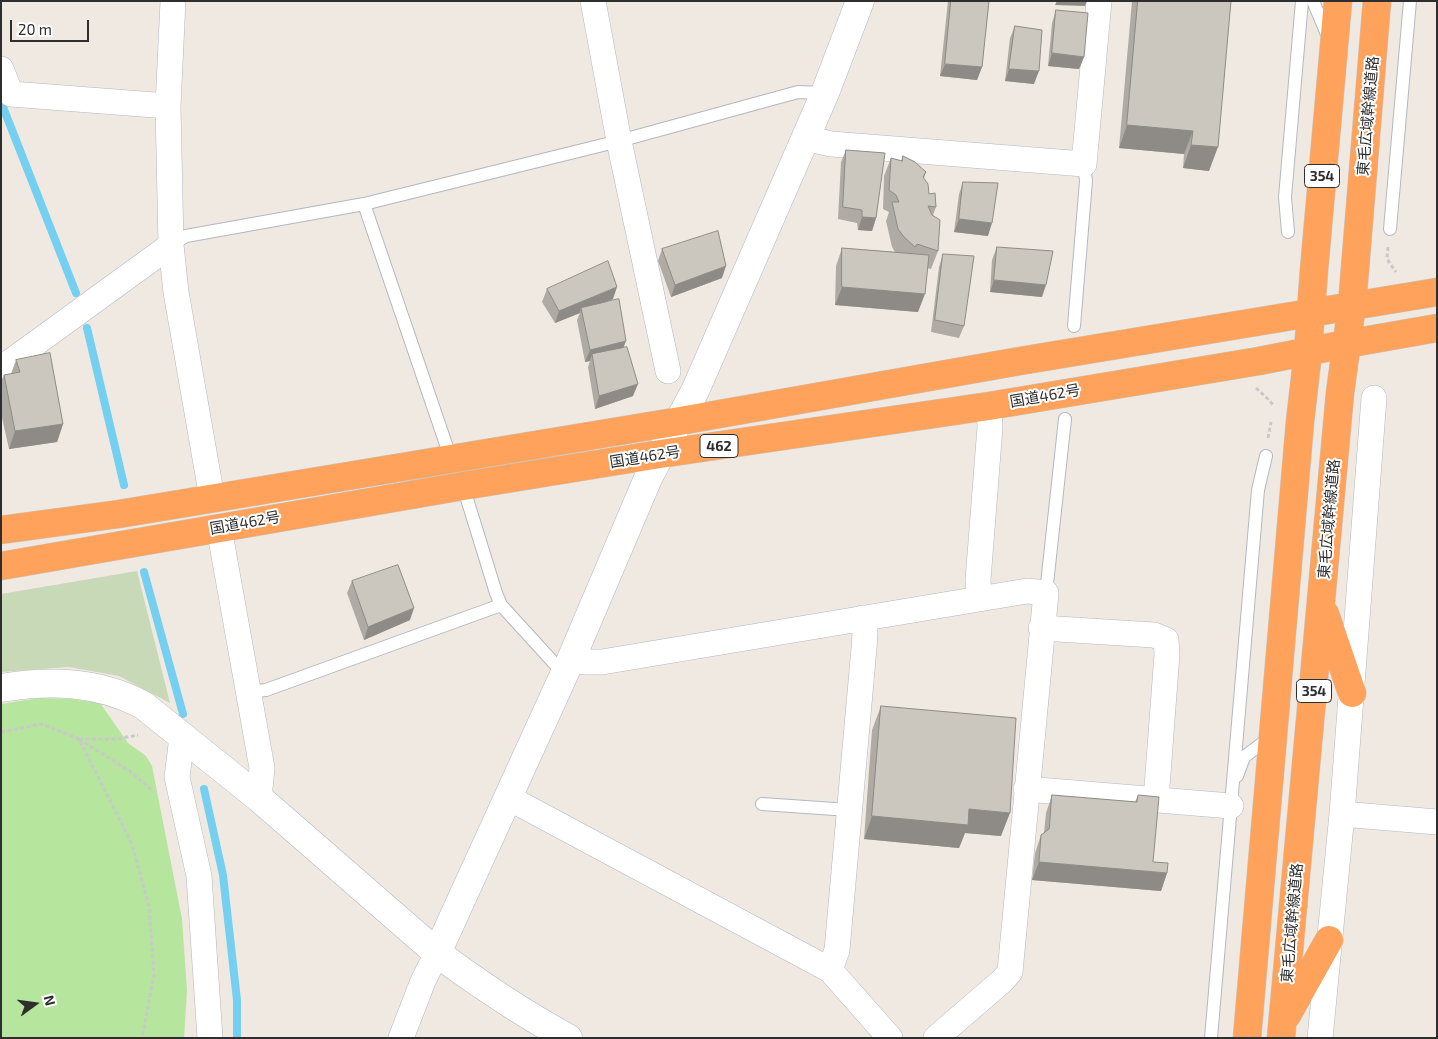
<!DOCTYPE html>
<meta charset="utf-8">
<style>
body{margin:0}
#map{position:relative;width:1438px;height:1039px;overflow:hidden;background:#efe9e1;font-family:"Exo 2",sans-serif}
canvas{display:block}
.frame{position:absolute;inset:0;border:2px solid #2e2e2e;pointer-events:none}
.north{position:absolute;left:10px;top:979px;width:50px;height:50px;-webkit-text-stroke:4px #fff;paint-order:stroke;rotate:76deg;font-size:14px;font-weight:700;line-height:20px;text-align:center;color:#2e2e2e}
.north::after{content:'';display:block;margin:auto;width:18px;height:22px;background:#2e2e2e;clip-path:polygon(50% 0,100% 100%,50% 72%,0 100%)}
.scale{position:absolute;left:10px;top:20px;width:79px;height:22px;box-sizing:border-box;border:2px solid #2e2e2e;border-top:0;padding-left:6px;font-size:15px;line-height:18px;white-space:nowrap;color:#2e2e2e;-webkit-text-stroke:4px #fff;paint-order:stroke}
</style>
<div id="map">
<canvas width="1438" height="1039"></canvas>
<div class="frame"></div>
<div class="north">N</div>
<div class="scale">20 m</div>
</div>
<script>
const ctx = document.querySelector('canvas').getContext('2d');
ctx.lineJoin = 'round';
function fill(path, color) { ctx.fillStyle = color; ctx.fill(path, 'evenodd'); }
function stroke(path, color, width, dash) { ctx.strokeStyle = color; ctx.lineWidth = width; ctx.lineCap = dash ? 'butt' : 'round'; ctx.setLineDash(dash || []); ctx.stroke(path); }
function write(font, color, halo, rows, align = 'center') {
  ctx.font = font + ' "Exo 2","Noto Sans JP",sans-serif'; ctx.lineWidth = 4; ctx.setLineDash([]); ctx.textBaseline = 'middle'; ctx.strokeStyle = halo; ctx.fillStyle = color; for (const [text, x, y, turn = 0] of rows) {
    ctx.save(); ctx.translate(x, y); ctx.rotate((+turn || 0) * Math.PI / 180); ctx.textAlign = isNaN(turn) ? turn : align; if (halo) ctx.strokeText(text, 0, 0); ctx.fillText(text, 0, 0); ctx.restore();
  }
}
fill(new Path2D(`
 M 40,698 L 71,699 L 100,703 L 128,743 L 146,756 L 152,766 L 182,919 L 187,990 L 184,1038 L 1,1038 L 1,704 Z`), '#b6e59e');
fill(new Path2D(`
 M 137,571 L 170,703 L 119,676 L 69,667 L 1,672 L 1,594 Z`), '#c8d9b8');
stroke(new Path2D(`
 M 1,102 L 76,293
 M 87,328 L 124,485
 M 144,572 L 183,714
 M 204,789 L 223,875 L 237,1000 L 237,1038`), '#75cff0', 8);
const lane = new Path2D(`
 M 1313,1 L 1329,39
 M 364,204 L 451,459
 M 1390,229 L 1410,1
 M 1288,232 L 1285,197 L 1302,1
 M 171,245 L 186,236 L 364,204 L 619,141 L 798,92 L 825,93
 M 1074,326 L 1086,181 L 1084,164
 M 463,486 L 496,593 L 501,605 L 564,674
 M 1046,593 L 1065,419
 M 248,692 L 266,690 L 501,605
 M 1237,776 L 1244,757 L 1272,736
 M 762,804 L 849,810
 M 1211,1038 L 1258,490 L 1266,456`);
const street = new Path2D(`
 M 173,1 L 168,106 L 171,245 L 176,292 L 212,498
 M 593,1 L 619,141 L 668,371
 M 1,69 L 11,94 L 168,106
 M 805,138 L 831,144 L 1084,164 L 1099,1
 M 1,366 L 10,362 L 171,245
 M 219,528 L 262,768 L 259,798
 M 979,599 L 978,580 L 990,427 L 989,406
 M 1041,628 L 1154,635 L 1166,640 L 1167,654 L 1156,800
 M 572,657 L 584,662 L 602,662 L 1027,591 L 1046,593 L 1010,972 L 1002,981 L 936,1038
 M 182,737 L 177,777 L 199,876 L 210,1038
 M 1026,789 L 1231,806
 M 507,797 L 830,970 L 890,1038
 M 1342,814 L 1437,822
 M 830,970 L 837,950 L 864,648 L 865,633 L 863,618
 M 401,1038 L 423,981 L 437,953
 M 1320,1038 L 1342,814 L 1374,398`);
const secondary = new Path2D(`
 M 1,688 C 50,680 98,681 143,705 L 259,798 L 437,953 C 479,984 522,1013 568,1038
 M 437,953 L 572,657 L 649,476 L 695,391 L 825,93 L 860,1`);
const highway = new Path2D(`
 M 1,530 L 119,514 L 680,421 L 1020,361 L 1437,292
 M 1,566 L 463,486 L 660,454 L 989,406 L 1259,361 L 1346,344 L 1437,328
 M 1325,614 L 1352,693
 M 1287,1015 L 1329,940
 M 1247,1038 L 1300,422 L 1308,352 L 1314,270 L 1338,1
 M 1281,1038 L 1340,393 L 1352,305 L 1377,1`);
stroke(lane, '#b4b7c1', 14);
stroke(street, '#b4b7c1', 26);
stroke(secondary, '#b4b7c1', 29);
stroke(highway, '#c9c9c9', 29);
stroke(new Path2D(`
 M 1388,247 L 1387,259 L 1396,272
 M 1256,388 L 1268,399 L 1274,406
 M 1268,438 L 1271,422
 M 1,732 L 42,724 L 79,739 L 132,844 L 149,907 L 154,975 L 142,1038
 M 79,739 L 131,772 L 154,792
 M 79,739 L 117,739 L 138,735`), '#c9c9c9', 3, [4, 2.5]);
stroke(lane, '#fff', 12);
stroke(street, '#fff', 25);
stroke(secondary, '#fff', 28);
stroke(highway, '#ffa35c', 28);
fill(new Path2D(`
 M 948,1 L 989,1 L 982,67 L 977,80 L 940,76 Z
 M 1132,1 L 1231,1 L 1209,171 L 1183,168 L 1184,154 L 1119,148 Z
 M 1056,10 L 1084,57 L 1079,69 L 1048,66 L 1052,23 Z
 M 1015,26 L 1034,84 L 1005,81 L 1010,38 Z
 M 846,150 L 876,218 L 872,231 L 858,230 L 857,223 L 838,219 L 841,162 Z
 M 903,156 L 926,172 L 924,178 L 929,194 L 936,207 L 933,215 L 938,251 L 931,269 L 927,268 L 918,312 L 835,305 L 836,266 L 842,248 L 895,252 L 892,247 L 886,221 L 889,212 L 883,209 L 884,176 L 891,158 L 901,161 Z
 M 963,182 L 988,236 L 954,232 L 959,194 Z
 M 997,247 L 1042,297 L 990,292 L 992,260 Z
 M 662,249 L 722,278 L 671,297 L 658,261 Z
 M 943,254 L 964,326 L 959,338 L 931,332 L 939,267 Z
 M 547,289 L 613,299 L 604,303 L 623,348 L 633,396 L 595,409 L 588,367 L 590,361 L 585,362 L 577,320 L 580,313 L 555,323 L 542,302 Z
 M 16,360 L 63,424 L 57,442 L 9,449 L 1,413 L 1,382 L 4,375 L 11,374 Z
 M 352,581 L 410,620 L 364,640 L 347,593 Z
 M 881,706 L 1001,836 L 965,833 L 959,848 L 864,839 L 872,730 Z
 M 1052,795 L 1135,802 L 1138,795 L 1153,862 L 1167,873 L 1161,891 L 1032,880 L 1035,853 L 1041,835 L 1044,833 L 1046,813 Z`), '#afaba4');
fill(new Path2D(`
 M 1057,1 L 1087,1 L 1085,6 L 1055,5 Z
 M 1052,53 L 1084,57 L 1079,69 L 1048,66 Z
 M 945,64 L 982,67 L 977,80 L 940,76 Z
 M 1009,69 L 1039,71 L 1034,84 L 1005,81 Z
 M 1127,125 L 1193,131 L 1184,154 L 1119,148 Z
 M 1191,145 L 1218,147 L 1209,171 L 1183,168 Z
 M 862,217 L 876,218 L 872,231 L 858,230 Z
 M 959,219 L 992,223 L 988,236 L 954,232 Z
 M 726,266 L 722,278 L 671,297 L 675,285 Z
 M 994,280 L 1046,285 L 1042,297 L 990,292 Z
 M 617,287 L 613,299 L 582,312 L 581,308 L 580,313 L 555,323 L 559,311 Z
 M 842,287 L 925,294 L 918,312 L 835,305 Z
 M 626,341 L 621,354 L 592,354 L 590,361 L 585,362 L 590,350 Z
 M 638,384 L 633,396 L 595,409 L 599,396 Z
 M 63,424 L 57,442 L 9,449 L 15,431 Z
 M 414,608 L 410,620 L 364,640 L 368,627 Z
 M 969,809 L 1010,813 L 1001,836 L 965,833 L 959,848 L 864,839 L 872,816 Z
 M 1039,862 L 1167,873 L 1161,891 L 1032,880 Z`), '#8e8b86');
const building = new Path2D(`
 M 951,1 L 989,1 L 982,67 L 945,64 Z
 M 1138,1 L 1231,1 L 1218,147 L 1191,145 L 1193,131 L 1127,125 Z
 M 1056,10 L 1088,13 L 1084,57 L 1052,53 Z
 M 1015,26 L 1042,30 L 1039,71 L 1009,69 Z
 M 846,150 L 885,153 L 876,218 L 862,217 L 862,210 L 843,207 Z
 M 903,156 L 915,162 L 926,172 L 923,177 L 928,184 L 929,194 L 935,193 L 936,207 L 928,206 L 932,215 L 940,220 L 938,251 L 917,244 L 915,247 L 904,237 L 898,229 L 892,202 L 899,202 L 896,195 L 889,190 L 891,158 L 902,161 Z
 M 963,182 L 998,183 L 992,223 L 959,219 Z
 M 718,231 L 726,266 L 675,285 L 662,249 Z
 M 997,247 L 1053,251 L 1046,285 L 994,280 Z
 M 842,248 L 929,255 L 925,294 L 842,287 Z
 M 943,254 L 974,256 L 964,326 L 935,320 Z
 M 608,261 L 617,287 L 559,311 L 547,289 Z
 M 619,299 L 626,341 L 590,350 L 581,308 Z
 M 627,347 L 638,384 L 599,396 L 592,354 Z
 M 50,353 L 63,424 L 15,431 L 4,375 L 20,372 L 16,360 Z
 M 398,565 L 414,608 L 368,627 L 352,581 Z
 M 881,706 L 1016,718 L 1010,813 L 969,809 L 968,825 L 872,816 Z
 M 1052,795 L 1137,802 L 1138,795 L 1159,797 L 1153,862 L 1168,863 L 1167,873 L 1039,862 L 1041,835 L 1049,829 Z`);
fill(building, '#cbc7bf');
stroke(building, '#8e8b86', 1);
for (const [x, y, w] of [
 [1322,176,35],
 [719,446,38],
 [1314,691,35]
]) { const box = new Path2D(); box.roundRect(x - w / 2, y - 11.5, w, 23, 4); ctx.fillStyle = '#fff'; ctx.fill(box); stroke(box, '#2e2e2e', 1); }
write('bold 14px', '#2e2e2e', null, [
 ["354",1322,176],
 ["462",719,446],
 ["354",1314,691]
]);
write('15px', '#2e2e2e', '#fff', [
 ["東毛広域幹線道路",1368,116,-85],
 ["国道462号",1045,396,-10],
 ["国道462号",645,457,-9],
 ["東毛広域幹線道路",1329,519,-85],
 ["国道462号",245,523,-10],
 ["東毛広域幹線道路",1292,923,-85]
]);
</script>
